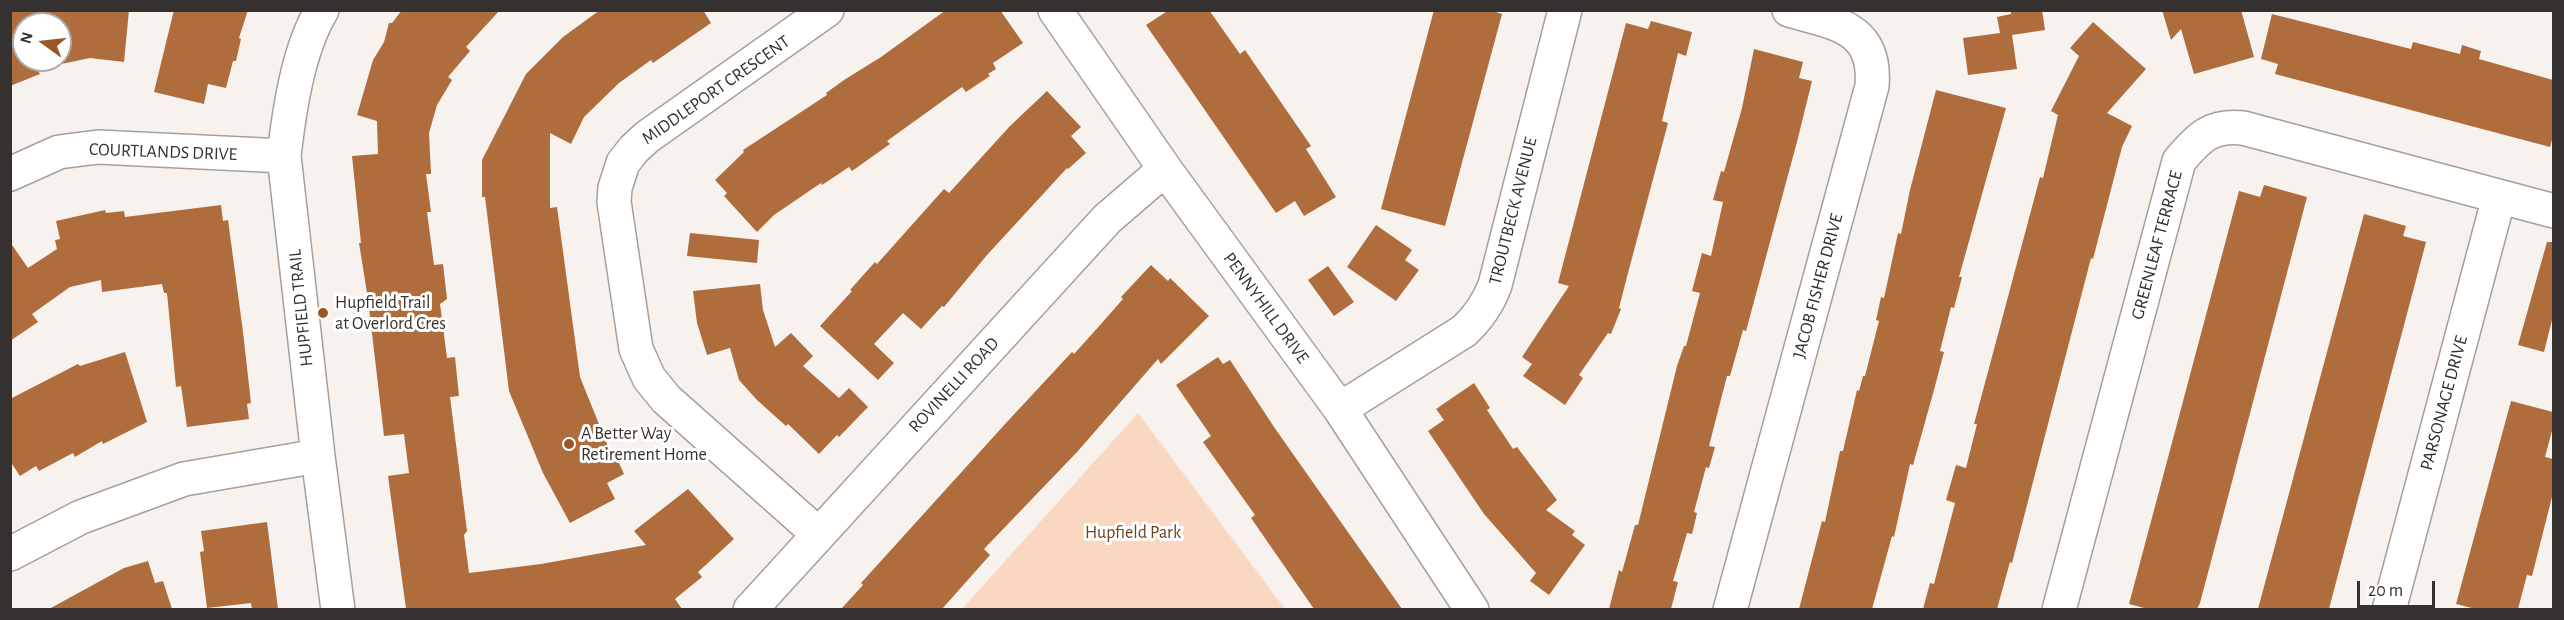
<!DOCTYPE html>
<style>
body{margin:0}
#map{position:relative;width:2564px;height:620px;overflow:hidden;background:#f8f2ee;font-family:"Alegreya Sans",sans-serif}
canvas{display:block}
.frame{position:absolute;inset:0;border:12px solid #343130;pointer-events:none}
.north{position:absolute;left:12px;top:12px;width:60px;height:60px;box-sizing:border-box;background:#fff;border:2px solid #aeadac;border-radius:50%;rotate:285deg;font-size:16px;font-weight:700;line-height:24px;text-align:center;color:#343130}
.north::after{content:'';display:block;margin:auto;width:21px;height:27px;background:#9a5725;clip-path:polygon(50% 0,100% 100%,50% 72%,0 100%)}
.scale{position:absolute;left:2357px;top:581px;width:78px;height:27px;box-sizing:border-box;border:3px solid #343130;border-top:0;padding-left:8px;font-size:18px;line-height:21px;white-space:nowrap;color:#343130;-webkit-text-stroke:4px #fff;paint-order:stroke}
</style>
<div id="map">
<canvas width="2564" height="620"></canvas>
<div class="frame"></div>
<div class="north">N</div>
<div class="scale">20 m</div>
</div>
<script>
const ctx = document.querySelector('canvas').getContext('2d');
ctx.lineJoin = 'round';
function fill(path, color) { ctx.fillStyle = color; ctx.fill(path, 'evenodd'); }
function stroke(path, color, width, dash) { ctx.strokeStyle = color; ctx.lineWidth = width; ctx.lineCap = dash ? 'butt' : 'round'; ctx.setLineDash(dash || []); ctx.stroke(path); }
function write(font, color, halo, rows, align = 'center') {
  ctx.font = font + ' "Alegreya Sans",sans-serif'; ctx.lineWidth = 6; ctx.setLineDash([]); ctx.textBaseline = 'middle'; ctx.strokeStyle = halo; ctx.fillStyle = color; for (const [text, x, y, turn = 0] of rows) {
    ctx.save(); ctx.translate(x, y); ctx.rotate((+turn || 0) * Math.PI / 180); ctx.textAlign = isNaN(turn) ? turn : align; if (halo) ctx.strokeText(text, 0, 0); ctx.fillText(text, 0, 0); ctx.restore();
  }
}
fill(new Path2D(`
 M 1138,413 L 1285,609 L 962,609 Z`), '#fad7c1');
fill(new Path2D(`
 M 10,10 L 129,10 L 124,62 L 90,58 L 37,69 L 40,74 L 10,86 ZM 24,24 L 60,24 L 60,60 L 24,60 Z
 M 174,10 L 248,10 L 239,38 L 241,39 L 236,61 L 233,61 L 226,88 L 208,84 L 204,104 L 154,92 Z
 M 402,10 L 500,10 L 466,47 L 470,51 L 448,77 L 452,80 L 437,105 L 429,133 L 431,174 L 426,174 L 431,212 L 427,212 L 434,265 L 443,264 L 447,299 L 440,304 L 447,358 L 455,357 L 459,396 L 450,397 L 467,531 L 464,535 L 469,573 L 541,564 L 646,545 L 634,531 L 688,489 L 734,539 L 698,572 L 702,577 L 675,599 L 682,609 L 406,609 L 388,476 L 409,473 L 404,434 L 384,436 L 368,299 L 359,243 L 361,243 L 352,156 L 378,154 L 377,121 L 357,115 L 373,60 L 384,42 L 389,23 L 392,23 Z
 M 600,10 L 703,10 L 711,23 L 653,63 L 651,60 L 619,83 L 584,117 L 571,144 L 550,133 L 550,208 L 557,207 L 580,377 L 611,454 L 614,452 L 624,474 L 607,483 L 615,499 L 570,523 L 543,473 L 509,391 L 485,197 L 482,197 L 482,160 L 526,74 L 563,37 Z
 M 946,10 L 1000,10 L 1023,43 L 993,63 L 996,69 L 988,74 L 990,76 L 966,92 L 962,87 L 887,141 L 890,144 L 852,171 L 849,167 L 822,185 L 821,183 L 774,215 L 757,232 L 724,196 L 727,193 L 715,180 L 744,152 L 743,150 L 827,95 L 826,93 L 844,80 L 881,57 Z
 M 1169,10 L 1209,10 L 1240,54 L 1245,50 L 1311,146 L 1306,149 L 1336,197 L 1304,216 L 1295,201 L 1276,213 L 1146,25 Z
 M 1434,10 L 1490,10 L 1502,14 L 1445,226 L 1381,209 Z
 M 2011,10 L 2042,10 L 2045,30 L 2012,35 L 2017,69 L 1968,75 L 1963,38 L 2000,33 L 1997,17 L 2011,14 Z
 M 2162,10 L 2241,10 L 2254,57 L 2194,74 L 2181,29 L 2171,40 Z
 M 2272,14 L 2411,49 L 2413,42 L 2460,54 L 2462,45 L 2481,51 L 2479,59 L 2553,80 L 2553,136 L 2550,147 L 2275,74 L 2278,64 L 2261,59 Z
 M 1651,21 L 1692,32 L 1686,56 L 1678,53 L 1662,121 L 1668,123 L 1628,273 L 1619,308 L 1621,309 L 1611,334 L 1608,333 L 1579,375 L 1583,378 L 1565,405 L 1523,376 L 1532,364 L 1522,357 L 1569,286 L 1558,283 L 1626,23 L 1648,29 Z
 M 2093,22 L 2146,69 L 2107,113 L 2132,126 L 2122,147 L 2093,259 L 2091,258 L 2012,563 L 2010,562 L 1997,609 L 1923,609 L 1930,583 L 1934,584 L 1955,503 L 1946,500 L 1956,465 L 1966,468 L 1977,424 L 1974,424 L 2040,177 L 2043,178 L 2058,115 L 2051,111 L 2079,56 L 2070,48 Z
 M 1754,49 L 1803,62 L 1799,78 L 1812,81 L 1798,138 L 1746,331 L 1743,330 L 1730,376 L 1727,376 L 1709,446 L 1715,447 L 1709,468 L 1706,467 L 1694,512 L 1697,513 L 1692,534 L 1687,533 L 1673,581 L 1678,582 L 1671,609 L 1609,609 L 1619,570 L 1622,572 L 1635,525 L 1638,525 L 1677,366 L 1684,346 L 1686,346 L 1700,293 L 1692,291 L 1702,253 L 1711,256 L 1723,202 L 1713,200 L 1721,171 L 1724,172 L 1742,108 Z
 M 1936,90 L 2006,108 L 1959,277 L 1962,277 L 1954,308 L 1951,307 L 1940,351 L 1944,352 L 1934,390 L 1913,465 L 1910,464 L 1894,537 L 1892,536 L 1872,609 L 1799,609 L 1822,521 L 1825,522 L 1840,451 L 1843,451 L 1857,390 L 1859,391 L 1863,376 L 1865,376 L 1879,321 L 1876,320 L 1881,297 L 1884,298 L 1898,233 L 1901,234 L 1910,190 Z
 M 1047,91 L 1081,127 L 1071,136 L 1086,153 L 1068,169 L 1067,168 L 987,255 L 944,307 L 942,306 L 921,329 L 903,313 L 874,344 L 894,363 L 878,380 L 820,326 L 852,291 L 850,290 L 875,262 L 877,264 L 944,189 L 949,193 L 1010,126 Z
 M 2264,185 L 2307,197 L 2200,603 L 2197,609 L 2148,609 L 2129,604 L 2239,191 L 2260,197 Z
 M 221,205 L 223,221 L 228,220 L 243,332 L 251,403 L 247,404 L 249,419 L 187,427 L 181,386 L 176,387 L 167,293 L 164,293 L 162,284 L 102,292 L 101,280 L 70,287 L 32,314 L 38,322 L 10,341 L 10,242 L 28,268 L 57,249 L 55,240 L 60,239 L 56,221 L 105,210 L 106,213 L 124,211 L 125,217 Z
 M 2364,214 L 2406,226 L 2403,236 L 2426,242 L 2339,571 L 2329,609 L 2258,609 Z
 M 1376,225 L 1412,250 L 1405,260 L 1419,270 L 1396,301 L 1347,267 Z
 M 690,233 L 759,240 L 757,263 L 687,256 Z
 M 2547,242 L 2553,242 L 2553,316 L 2544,352 L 2518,345 Z
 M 1151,265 L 1168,281 L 1170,278 L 1209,316 L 1161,364 L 1158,359 L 1078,451 L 984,549 L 990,555 L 942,609 L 841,609 L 863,585 L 861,583 L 1006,423 L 1072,352 L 1074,354 L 1101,324 L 1123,299 L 1121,297 Z
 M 1328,266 L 1354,302 L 1334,316 L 1308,280 Z
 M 760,284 L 763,310 L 775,347 L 791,333 L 813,356 L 803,366 L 839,398 L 849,388 L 868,407 L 839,437 L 837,435 L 819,454 L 788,424 L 786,426 L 757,400 L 739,380 L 730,348 L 707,355 L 697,323 L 693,291 Z
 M 125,352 L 147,422 L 103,444 L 102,441 L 75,457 L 73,453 L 39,471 L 36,466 L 20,476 L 10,461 L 10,399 L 78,364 L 80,366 Z
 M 1218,357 L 1223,364 L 1230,360 L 1274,427 L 1402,609 L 1314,609 L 1251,518 L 1255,515 L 1203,442 L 1211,436 L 1176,385 Z
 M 1474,383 L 1490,408 L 1487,410 L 1513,449 L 1517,447 L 1557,500 L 1546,510 L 1575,531 L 1572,535 L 1585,545 L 1549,595 L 1530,581 L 1536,573 L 1484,514 L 1428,431 L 1444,420 L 1436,409 Z
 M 2511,401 L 2553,412 L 2553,427 L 2545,457 L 2553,459 L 2553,493 L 2532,576 L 2527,575 L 2518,609 L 2476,609 L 2456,604 Z
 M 267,522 L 278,609 L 252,609 L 251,603 L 207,608 L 200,552 L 204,551 L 201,531 Z
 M 148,561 L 155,583 L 163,581 L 172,609 L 49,609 L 124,568 Z`), '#af6c3c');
const minor = new Path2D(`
 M 322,10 C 298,49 289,112 284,156 L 318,456 L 338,610
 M 1055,10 L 1165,169 L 1340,409 L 1472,610
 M 10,174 L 59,152 L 98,147 L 284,156
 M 1340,409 L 1464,331 C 1479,317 1488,304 1495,285 L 1565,10
 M 817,533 L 666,399 L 649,378 L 636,349 L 614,202 L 615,188 L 623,163 L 634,149 L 647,137 L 827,10
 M 10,554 L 81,517 L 184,479 L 318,456
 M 750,610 L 1107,219 L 1165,169
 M 1730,610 L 1872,86 C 1877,26 1833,23 1789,10
 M 2059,610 L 2179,161 C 2199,137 2211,125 2243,128 L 2554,211
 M 2389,610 L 2499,197`);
stroke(minor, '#a6a09c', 36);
stroke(minor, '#fff', 33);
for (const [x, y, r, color] of [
 [323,313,6,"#9a5725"],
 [569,444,6,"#9a5725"]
]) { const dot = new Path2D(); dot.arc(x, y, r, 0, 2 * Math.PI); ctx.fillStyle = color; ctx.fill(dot); stroke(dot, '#fff', 2); }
write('18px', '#343130', '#fff', [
 ["MIDDLEPORT CRESCENT",716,90,-35],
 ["COURTLANDS DRIVE",163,152,2],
 ["TROUTBECK AVENUE",1513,211,-76],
 ["GREENLEAF TERRACE",2157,245,-75],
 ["JACOB FISHER DRIVE",1818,286,-75],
 ["HUPFIELD TRAIL",301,308,-96],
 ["PENNYHILL DRIVE",1266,308,54],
 ["ROVINELLI ROAD",954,385,-47],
 ["PARSONAGE DRIVE",2444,403,-75]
]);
write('18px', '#343130', '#fff', [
 ["Hupfield Trail",335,303],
 ["at Overlord Cres",335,324],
 ["A Better Way",581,434],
 ["Retirement Home",581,455]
], 'left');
write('18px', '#70411e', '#fff', [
 ["Hupfield Park",1133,533]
]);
</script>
